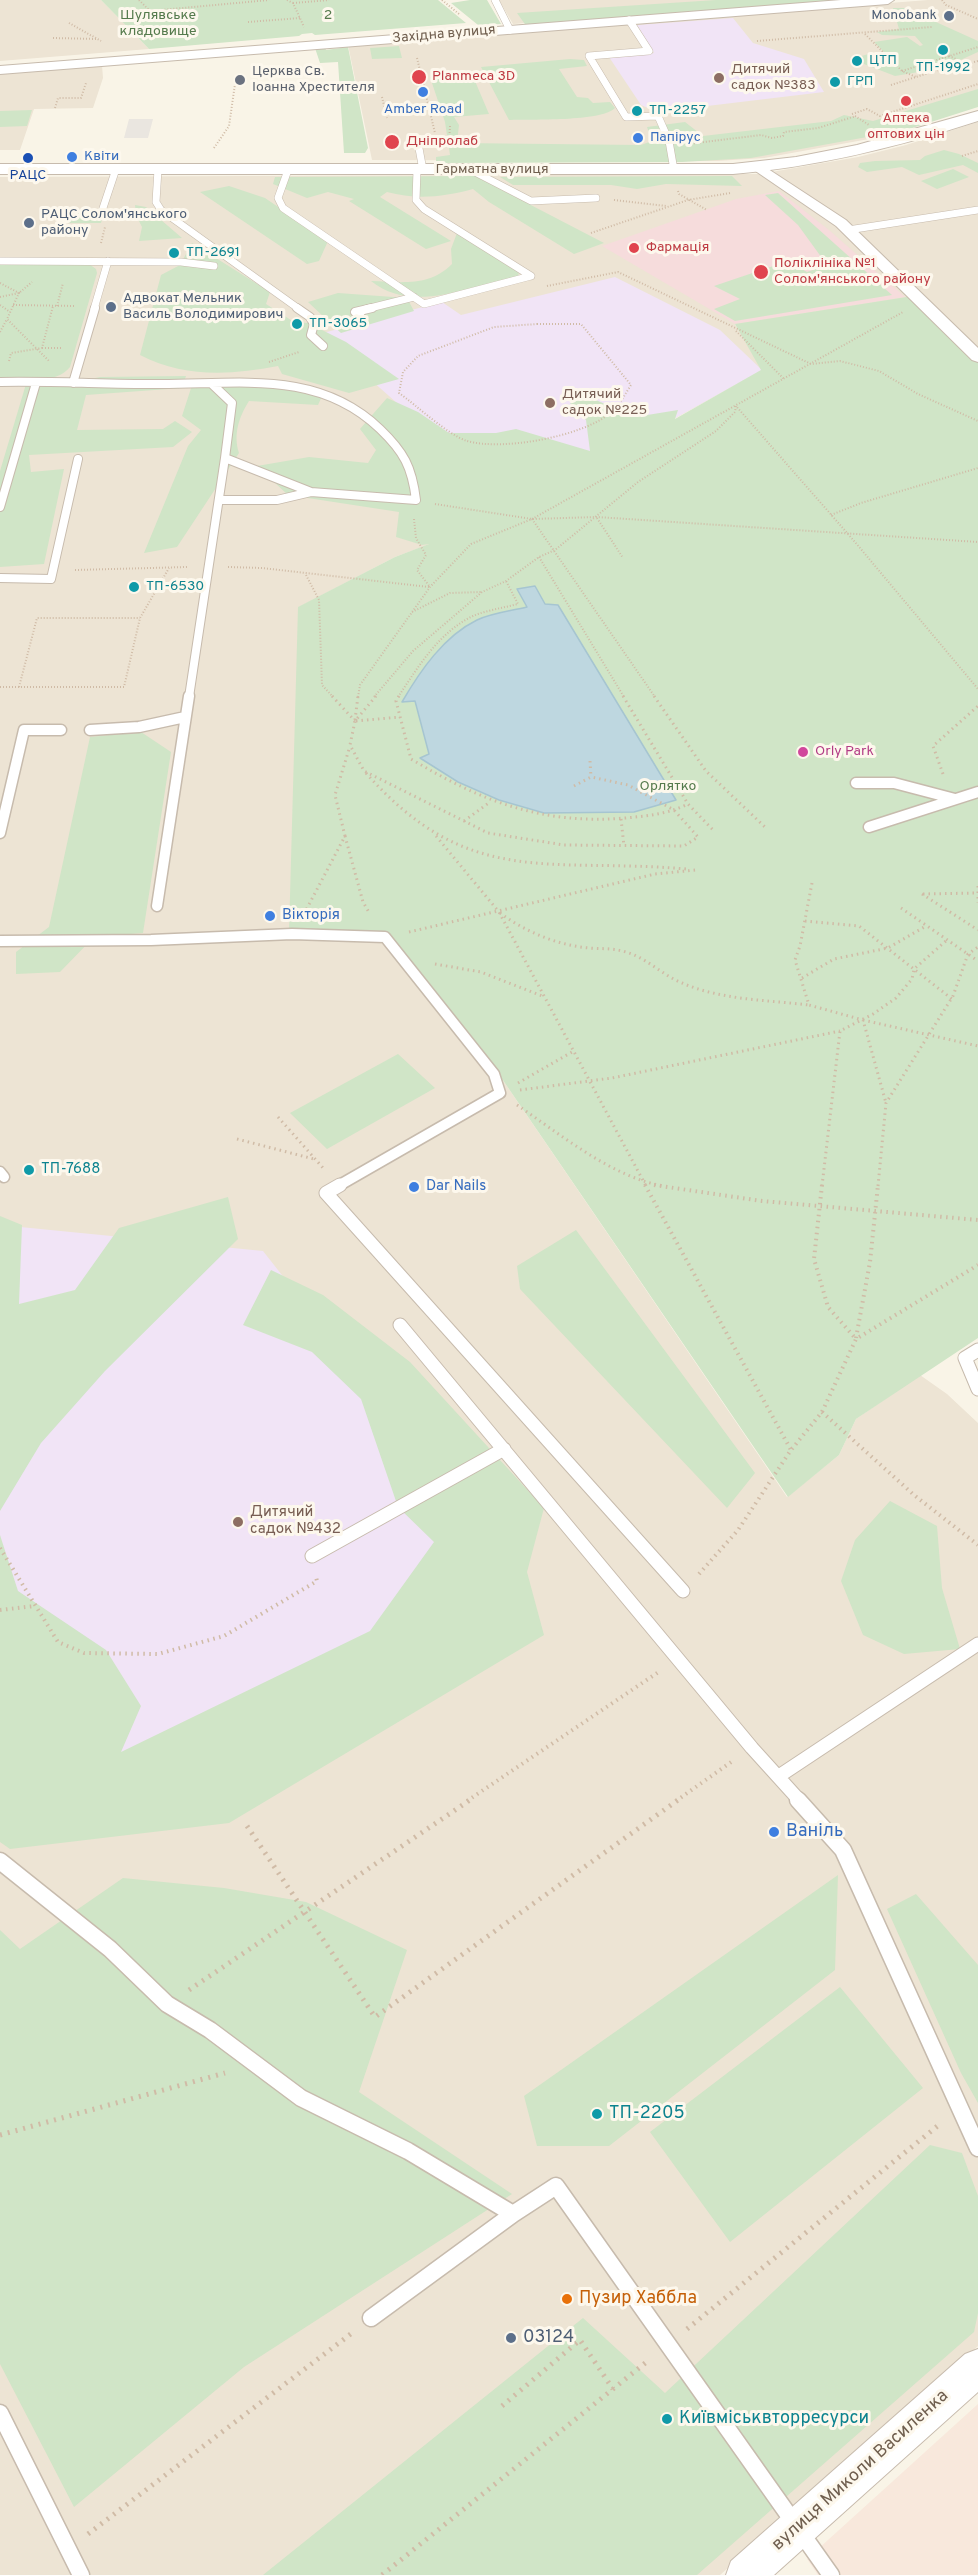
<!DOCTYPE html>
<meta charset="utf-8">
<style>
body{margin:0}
canvas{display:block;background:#f9f4e7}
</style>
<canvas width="978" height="2575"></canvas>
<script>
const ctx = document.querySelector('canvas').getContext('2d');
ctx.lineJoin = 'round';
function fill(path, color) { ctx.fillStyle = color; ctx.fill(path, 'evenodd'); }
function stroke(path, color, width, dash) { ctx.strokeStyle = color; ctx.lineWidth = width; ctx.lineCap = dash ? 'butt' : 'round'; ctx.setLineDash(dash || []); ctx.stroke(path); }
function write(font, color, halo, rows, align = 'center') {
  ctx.font = font + ' Overpass,sans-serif'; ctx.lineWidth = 6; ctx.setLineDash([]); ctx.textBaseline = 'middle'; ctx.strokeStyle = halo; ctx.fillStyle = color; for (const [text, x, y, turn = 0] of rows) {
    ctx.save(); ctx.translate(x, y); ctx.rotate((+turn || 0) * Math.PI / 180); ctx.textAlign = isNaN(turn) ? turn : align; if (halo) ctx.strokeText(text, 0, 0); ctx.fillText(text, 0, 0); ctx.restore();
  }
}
fill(new Path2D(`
 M 0,0 L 101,0 L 149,49 L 0,61 Z
 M 499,0 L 830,0 L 513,24 Z
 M 928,0 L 978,0 L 978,104 L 869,139 L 764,158 L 717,161 L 372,160 L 348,45 Z
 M 102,65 L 103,78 L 93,108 L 34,109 L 20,150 L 0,150 L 0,73 Z
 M 978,122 L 978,359 L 735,324 L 762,370 L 551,487 L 535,505 L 395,557 L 299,607 L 388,934 L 498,1073 L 787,1497 L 839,1455 L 856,1419 L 920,1375 L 947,1394 L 978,1423 L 978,2346 L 720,2575 L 0,2575 L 0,177 L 760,174 L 858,157 L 906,145 Z`), '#ede4d4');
fill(new Path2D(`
 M 978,2404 L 978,2575 L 818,2575 L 807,2559 Z`), '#f8e8dc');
fill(new Path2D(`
 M 129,119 L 153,119 L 148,138 L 124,138 Z`), '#eae6e0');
fill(new Path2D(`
 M 733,18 L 753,43 L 804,59 L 824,92 L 657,112 L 641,105 L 609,57 L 654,53 L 637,25 Z
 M 615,277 L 720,330 L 762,370 L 551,487 L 485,481 L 319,334 L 442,302 L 461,315 Z
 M 0,1225 L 263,1251 L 508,1562 L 34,1840 L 0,1779 Z`), '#f1e4f6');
fill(new Path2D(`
 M 779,191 L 829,230 L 905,297 L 735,324 L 602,246 L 736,199 Z`), '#f6dcdc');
fill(new Path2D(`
 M 101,0 L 438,0 L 466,23 L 315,35 L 312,33 L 302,34 L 299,36 L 149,49 Z
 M 470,0 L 487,0 L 501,24 L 478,25 L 451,3 Z
 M 716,0 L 842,0 L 527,27 L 517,13 Z
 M 893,8 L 905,8 L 978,41 L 978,52 L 943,68 L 895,76 L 851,59 L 872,53 L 885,53 L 874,42 L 907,37 L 920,46 L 923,45 L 915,36 L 882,35 L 877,32 L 899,29 Z
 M 399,46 L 402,58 L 372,59 L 370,48 Z
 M 325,47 L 326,50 L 348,47 L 368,148 L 365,153 L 344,153 L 338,62 L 320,63 L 315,48 Z
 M 570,59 L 584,60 L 587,66 L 559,69 L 577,97 L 588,98 L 593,103 L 610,102 L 615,108 C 601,122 531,119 509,120 L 481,67 Z
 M 472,74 L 489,114 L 454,117 L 459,125 L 457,143 L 641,145 L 652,141 L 647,127 L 685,122 L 703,136 L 831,121 L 844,115 L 873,121 L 978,89 L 978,107 L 906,130 L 751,158 L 682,162 L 436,163 L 436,157 L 450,155 L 445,122 L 430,77 Z
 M 32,110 L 27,126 L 0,127 L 0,111 Z
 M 944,150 L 959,154 L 978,163 L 978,173 L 963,165 L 919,175 L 902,167 L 867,172 L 858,167 L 860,163 L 875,161 L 920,160 L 925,156 Z
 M 953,169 L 969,177 L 937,189 L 921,181 Z
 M 475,176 L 604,243 L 574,254 L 489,202 L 473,189 C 444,197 416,200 387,192 L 380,197 L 451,241 L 426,249 L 349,201 L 354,199 L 328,192 L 307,198 L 273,184 L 275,177 Z
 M 732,176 L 742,186 L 666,184 L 637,189 L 611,185 L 513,185 L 500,177 Z
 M 229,186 L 265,198 L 328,241 L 319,261 L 307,264 L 200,192 Z
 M 778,193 L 892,295 L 735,321 L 714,309 L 740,299 L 714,286 L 788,261 L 807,272 L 827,265 L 798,225 L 765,195 Z
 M 135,205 L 146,207 L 182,238 L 139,241 L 142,227 L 136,215 Z
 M 105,209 L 101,223 L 67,223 L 71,210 Z
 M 457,233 L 516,270 L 519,272 L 518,277 C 471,285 413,315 371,281 C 402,282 429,287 452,264 L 451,249 Z
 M 192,243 L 270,292 L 266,304 L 294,322 L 308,323 L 346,342 L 399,379 L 349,393 L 282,374 L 278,366 C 231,375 184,378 140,355 L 161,275 L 180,265 Z
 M 0,264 L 89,264 L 96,269 L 97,273 L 70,367 C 56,385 21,379 0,380 Z
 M 338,293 L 407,298 L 414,311 L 341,333 L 308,302 Z
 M 913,296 L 978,359 L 978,1338 L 856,1419 L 839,1455 L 788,1497 L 498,1073 L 388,935 L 289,932 L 298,607 L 395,557 L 429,544 L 422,545 L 396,537 L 399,512 L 288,495 L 257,466 L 309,457 L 368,463 L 376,450 L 360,429 L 387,398 L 418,412 L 449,433 L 496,433 L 516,429 L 590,451 L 586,420 L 570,403 L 589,397 L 635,417 L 678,410 L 675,419 L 761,370 L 735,324 Z
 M 186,376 L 182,388 L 86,395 L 77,430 L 163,429 L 175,421 L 192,432 L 173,447 L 29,455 L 31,472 L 64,469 L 44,564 L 0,567 L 0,471 L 26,384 L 77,382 L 100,377 Z
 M 284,380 L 323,394 L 318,405 L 249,401 C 239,417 233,434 239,453 L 177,547 L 144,553 L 188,446 L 201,430 L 182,416 L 193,382 Z
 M 141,732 L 171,752 L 143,933 L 94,937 L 60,972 L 16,974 L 16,952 L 49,927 L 90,737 Z
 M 398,1054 L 435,1088 L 327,1149 L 290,1113 Z
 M 228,1197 L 238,1239 L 105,1371 L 41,1443 L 0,1511 L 0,1216 L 22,1225 L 19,1304 L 75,1290 L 119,1228 Z
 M 576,1230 L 755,1473 L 727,1508 L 520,1289 L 517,1266 Z
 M 271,1270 L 323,1295 L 410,1362 L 544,1508 L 527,1572 L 544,1635 L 229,1823 L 10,1849 L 0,1842 L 0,1535 L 18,1591 L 106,1650 L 141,1706 L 121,1752 L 370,1631 L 434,1542 L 398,1507 L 361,1399 L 312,1352 L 243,1325 Z
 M 890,1501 L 937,1526 L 942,1588 L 960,1649 L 904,1654 L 863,1635 L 841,1581 L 855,1540 Z
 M 838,1875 L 835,1970 L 609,2146 L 537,2146 L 524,2096 Z
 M 123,1878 L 224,1888 L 306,1902 L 407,1950 L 359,2092 L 512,2194 L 244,2367 L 74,2507 L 0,2364 L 0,1930 L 20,1949 Z
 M 916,1894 L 978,1965 L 978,2103 L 961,2073 L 887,1909 Z
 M 840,1987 L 923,2088 L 730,2242 L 650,2132 Z
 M 930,2145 L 962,2153 L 978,2196 L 978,2313 L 974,2332 L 697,2575 L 263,2575 L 583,2318 L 665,2393 Z`), '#d0e5c7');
const water = new Path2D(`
 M 535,586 L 545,604 L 558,605 L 676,800 L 634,812 L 544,813 L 499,800 L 458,782 L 420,758 L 429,754 L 415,701 L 402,702 C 420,671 444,636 477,620 C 492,613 511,611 527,607 L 517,589 Z`);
fill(water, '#bed7e0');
stroke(water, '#a6c5d1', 1.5);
const serviceFar4 = new Path2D(`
 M 495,0 L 510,30
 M 629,20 L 649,51 L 589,56 L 626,117 L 658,116 L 669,141 L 674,170
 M 418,143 L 423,170
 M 158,169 L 156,202 L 161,210 L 299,309
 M 469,169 L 531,201 L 596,198
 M 288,170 L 278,198 L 283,208 L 424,304 L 531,276
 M 417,170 L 416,200 L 424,209 L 531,276
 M 103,208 L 116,169
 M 848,230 L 978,210
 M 0,261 L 181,262 L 214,266
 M 94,309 L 108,261
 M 366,309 L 414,297`);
const serviceFar3 = new Path2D(`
 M 297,308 L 310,317 L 314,324 L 311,335 L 323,346
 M 362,318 L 355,312 L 372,308
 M 0,382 C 52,381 103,384 155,384 C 235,385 317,368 380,429 C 404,452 412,467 416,500 L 311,492 L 225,458 L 232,403 L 212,384
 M 73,383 L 95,308
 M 219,500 L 277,500 L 311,492
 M 0,507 L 36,383
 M 0,578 L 51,579 L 78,459
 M 189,697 L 225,458`);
const serviceFar2 = new Path2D(`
 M 90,730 L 139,727 L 185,717
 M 856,783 L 894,783 L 955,799
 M 869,827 L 978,792
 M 0,833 L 24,730 L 61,730
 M 157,906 L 189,696
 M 0,941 L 151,940 L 292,934 L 385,937 L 494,1074 L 500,1093 L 338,1186
 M 0,1172 L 4,1177`);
const serviceFar1 = new Path2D(`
 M 340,1185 L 326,1193 L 683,1591
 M 400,1325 L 752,1748 L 800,1801
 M 978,1350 L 965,1358 L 978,1389
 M 312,1556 L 504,1449
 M 779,1776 L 978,1644`);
const service = new Path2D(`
 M 798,1800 L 843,1850 L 978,2148
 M 0,1861 L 110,1949 L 167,2004 L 210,2030 L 301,2098 L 408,2151 L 513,2214 L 556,2186 L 831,2575
 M 371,2318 L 513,2214
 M 0,2413 L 81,2575`);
const minor = new Path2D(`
 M 841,0 L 894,0 L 888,4 L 0,74 L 0,66 Z
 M 759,163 L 846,220 L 978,348 L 978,362 L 972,360 L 836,226 L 754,170 L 752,167 Z
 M 978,2349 L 978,2392 L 774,2575 L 726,2575 L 731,2561 L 965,2354 Z`);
const tertiary = new Path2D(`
 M 978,111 L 978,121 C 898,147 817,167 733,174 L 0,174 L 0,164 L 733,164 L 796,157 L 857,145 Z`);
stroke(serviceFar4, '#c7bbad', 8);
stroke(serviceFar3, '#c7bbad', 10);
stroke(serviceFar2, '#c7bbad', 13);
stroke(serviceFar1, '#c7bbad', 15);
stroke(service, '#c7bbad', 19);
stroke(minor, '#c7bbad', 2);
stroke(tertiary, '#c7bbad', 2);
stroke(new Path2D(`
 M 139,0 L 150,11 L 269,0
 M 287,0 L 293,3 L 304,27
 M 442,0 L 459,14
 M 942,0 L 946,5 L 978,19
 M 293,3 L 329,0
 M 248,22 L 300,18
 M 69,23 L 101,41
 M 865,34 L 902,71 L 916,77
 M 53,38 L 97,39
 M 757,41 L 932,27
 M 949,56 L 967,64 L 978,61
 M 417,58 L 435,133
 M 902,71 L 978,47
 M 891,85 L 963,62
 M 382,97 L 387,118
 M 55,108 L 58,98 L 81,98 L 86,83
 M 852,114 L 867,109 L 880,116 L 978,84
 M 855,116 L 869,125
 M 450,126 L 449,143 L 452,147
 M 688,144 L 761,135 L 772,138 L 783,136 L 784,132 L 818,128 L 856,116
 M 214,148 L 229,126 L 235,84
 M 962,156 L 978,151
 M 678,191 L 679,194 L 707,210
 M 614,200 L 666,206
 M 591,233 L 688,200 L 730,193
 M 101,243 L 105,227
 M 0,283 L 19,293 L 7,319 L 50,362
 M 547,286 L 618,272 L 811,364 L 840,361 L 879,371 L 918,394 L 978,421
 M 0,297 L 19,293 L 32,282
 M 0,305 L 10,312
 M 13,305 L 75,306
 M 57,306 L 63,283
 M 537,324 L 581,324 L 631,385 C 624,396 619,406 609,414 C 580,437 502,451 467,441 C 448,435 416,405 399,393 L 403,372 L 418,356 L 494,327 Z
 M 736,331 L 784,379
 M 0,332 L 7,319
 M 42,348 L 63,348
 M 9,361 L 11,353 L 42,348 L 53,306
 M 269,362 L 299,352
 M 435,504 L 532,519 L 597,517 L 978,542
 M 831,515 L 861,503 L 978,468
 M 597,518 L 623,558
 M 414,519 L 416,538 L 426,555 L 417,570 L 430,587
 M 532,519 L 655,697
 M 539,557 L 624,697
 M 228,567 L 262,568 L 429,587
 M 75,570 L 187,567
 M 306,575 L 319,600 L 322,685 L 333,697
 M 412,612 L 450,593 L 481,592
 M 0,687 L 124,687 L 140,618 L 169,568
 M 19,687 L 37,618 L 140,618
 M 358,697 L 360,685 L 430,587 L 471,544 L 532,519 L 903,312
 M 374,697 L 413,651 L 482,592 L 506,581 L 539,557 L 555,550 L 638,482 L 716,431 L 735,412 L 736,406 L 855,542 L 978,689
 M 398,697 C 418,667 439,632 473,616 C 487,610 503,608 518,604 L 506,581`), '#d0bba6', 2, [1, 2]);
stroke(new Path2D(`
 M 332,696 L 355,721
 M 376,696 L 355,721 L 350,745 L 364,771 L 488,833 L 564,845 L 684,846 L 698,837 L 674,810 L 628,785 L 591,777 L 572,787
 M 399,696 L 396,701 L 411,759 C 481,801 542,825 625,818 C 647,816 668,814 688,804
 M 623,696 L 688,804 L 715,832
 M 654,696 L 706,771 L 766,828
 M 355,720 L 358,696
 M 356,721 L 400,717
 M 590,761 L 591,777
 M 366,773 C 469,890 550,857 686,869
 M 943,774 L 933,746 L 978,706
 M 621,819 L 624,846
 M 464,821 L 490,802
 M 345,836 L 363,902 L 370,914
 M 436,836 L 499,912 L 646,1186
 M 812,883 L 800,946 L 795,960 L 809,1005 L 863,1020 L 886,1103
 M 978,886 L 978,903
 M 922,894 L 978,930
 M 923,894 L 978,893
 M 901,908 L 978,961
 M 500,913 C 526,932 557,945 589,948 C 602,949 614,948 626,952 C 647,958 662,975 682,983 C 721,1000 767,1000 809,1005
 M 304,914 L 345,836 L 335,795 L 350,746
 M 805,921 L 859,926 L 952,999
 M 409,932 L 655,874 L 696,870
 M 435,964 L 481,972 L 542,996
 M 802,978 L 834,959 L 888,948 L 926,926
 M 863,1020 L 978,1046
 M 518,1083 L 572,1052
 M 520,1090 L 612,1078 L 840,1031
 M 517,1105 C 560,1134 613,1178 664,1186
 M 278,1117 L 324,1169
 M 237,1139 L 314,1159
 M 822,1186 L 840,1031 L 873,1014 L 896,998 L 912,979 L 914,969 L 947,940
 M 878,1186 L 886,1103 L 953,996 L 968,954 L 978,947`), '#d0bba6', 3, [1.5, 4]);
stroke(new Path2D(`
 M 645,1185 L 791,1450
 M 654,1185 L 762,1201 L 978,1220
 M 822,1185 L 814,1259 L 828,1307 L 856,1339
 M 856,1338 L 870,1262 L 878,1185
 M 822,1412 L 914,1495 L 978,1545
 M 0,1548 L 58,1642 L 84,1653 L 158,1654 L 224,1636 L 317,1581 L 316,1577
 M 699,1574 L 738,1530 L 791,1450 L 822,1412 L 856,1339 L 978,1265
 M 0,1610 L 35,1606
 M 467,1801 L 660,1671
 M 676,1801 L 734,1760`), '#d0bba6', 4, [1.5, 4.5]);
stroke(new Path2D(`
 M 247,1826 L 375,2017 L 678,1800
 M 189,1990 L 470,1800
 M 0,2135 L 225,2073
 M 687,2329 L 940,2124
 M 502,2406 L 580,2340 L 613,2389
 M 88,2534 L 352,2333
 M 382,2575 L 649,2360`), '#d0bba6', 5, [2, 6]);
stroke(serviceFar4, '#fff', 7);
stroke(serviceFar3, '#fff', 8);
stroke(serviceFar2, '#fff', 10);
stroke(serviceFar1, '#fff', 13);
stroke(service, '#fff', 16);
fill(minor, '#fff');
fill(tertiary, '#fff');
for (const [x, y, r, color] of [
 [949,16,6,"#5c6f8a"],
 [943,50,6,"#0f9aa8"],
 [857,61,6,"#0f9aa8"],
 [419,77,8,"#e0444e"],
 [719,78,6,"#8d6e63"],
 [240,80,6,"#6b7280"],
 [835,82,6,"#0f9aa8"],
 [423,92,6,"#3f7fe0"],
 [906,101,6,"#e0444e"],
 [637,111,6,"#0f9aa8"],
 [638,138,6,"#3f7fe0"],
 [392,142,8,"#e0444e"],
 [72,157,6,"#3f7fe0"],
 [28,158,6,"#1a4fb4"],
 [29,223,6,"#5c6f8a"],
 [634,248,6,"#e0444e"],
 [174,253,6,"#0f9aa8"],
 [761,272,8,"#e0444e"],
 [111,307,6,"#5c6f8a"],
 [297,324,6,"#0f9aa8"],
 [550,403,6,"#8d6e63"],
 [134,587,6,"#0f9aa8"],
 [803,752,6,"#d1479c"],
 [270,916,6,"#3f7fe0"],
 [29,1170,6,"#0f9aa8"],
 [414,1187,6,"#3f7fe0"],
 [238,1522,6,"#8d6e63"],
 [774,1832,6,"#3f7fe0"],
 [597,2114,6,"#0f9aa8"],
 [567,2299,6,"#e8710a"],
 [511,2338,6,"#5c6f8a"],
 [667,2419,6,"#0f9aa8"]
]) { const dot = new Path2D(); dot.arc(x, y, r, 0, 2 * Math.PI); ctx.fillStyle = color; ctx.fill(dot); stroke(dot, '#fdf8ed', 2); }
write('14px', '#547a4c', '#fdf8ed', [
 ["Шулявське",158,16],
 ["кладовище",158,32],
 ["2",328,16],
 ["Орлятко",668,787]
]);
write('14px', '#4e5e75', '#fdf8ed', [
 ["Monobank",937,16,"right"],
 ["РАЦС Солом'янського",41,215],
 ["району",41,231],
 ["Адвокат Мельник",123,299],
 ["Василь Володимирович",123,315]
], 'left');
write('14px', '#705f4f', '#fdf8ed', [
 ["Західна вулиця",444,35,-5],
 ["Гарматна вулиця",492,170]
]);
write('14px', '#0d838f', '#fdf8ed', [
 ["ЦТП",869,61],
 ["ТП-1992",943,68,"center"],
 ["ГРП",847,82],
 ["ТП-2257",649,111],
 ["ТП-2691",186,253],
 ["ТП-3065",309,324],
 ["ТП-6530",146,587]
], 'left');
write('14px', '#785e54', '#fdf8ed', [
 ["Дитячий",731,70],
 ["садок №383",731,86],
 ["Дитячий",562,395],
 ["садок №225",562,411]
], 'left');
write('14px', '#5b616d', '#fdf8ed', [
 ["Церква Св.",252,72],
 ["Іоанна Хрестителя",252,88]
], 'left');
write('14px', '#be3a42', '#fdf8ed', [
 ["Planmeca 3D",432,77],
 ["Аптека",906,119,"center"],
 ["оптових цін",906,135,"center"],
 ["Дніпролаб",406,142],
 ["Фармація",646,248],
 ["Поліклініка №1",774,264],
 ["Солом'янського району",774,280]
], 'left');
write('14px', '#366cbe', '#fdf8ed', [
 ["Amber Road",423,110,"center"],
 ["Папірус",650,138],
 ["Квіти",84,157]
], 'left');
write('14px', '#164399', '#fdf8ed', [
 ["РАЦС",28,176]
]);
write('14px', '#b23c85', '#fdf8ed', [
 ["Orly Park",815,752]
], 'left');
write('15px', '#366cbe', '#fdf8ed', [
 ["Вікторія",282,916],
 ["Dar Nails",426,1187]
], 'left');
write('15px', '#0d838f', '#fdf8ed', [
 ["ТП-7688",41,1170]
], 'left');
write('15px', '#785e54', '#fdf8ed', [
 ["Дитячий",250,1513],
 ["садок №432",250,1530]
], 'left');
write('18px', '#366cbe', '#fdf8ed', [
 ["Ваніль",786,1832]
], 'left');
write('18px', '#0d838f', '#fdf8ed', [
 ["ТП-2205",609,2114],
 ["Київміськвторресурси",679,2419]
], 'left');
write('18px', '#c56008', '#fdf8ed', [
 ["Пузир Хаббла",579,2299]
], 'left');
write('18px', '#4e5e75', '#fdf8ed', [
 ["03124",523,2338]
], 'left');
write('18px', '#705f4f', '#fdf8ed', [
 ["вулиця Миколи Василенка",861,2471,-42]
]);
</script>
